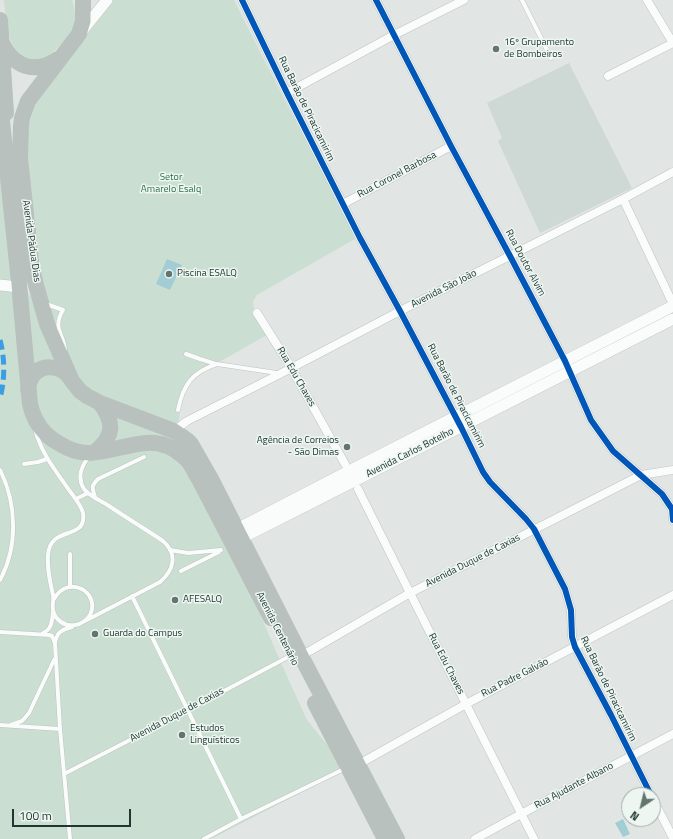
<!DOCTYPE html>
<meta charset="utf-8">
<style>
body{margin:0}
#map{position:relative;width:673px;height:839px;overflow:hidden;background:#e1e6e4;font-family:"Titillium Web",sans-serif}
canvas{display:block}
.north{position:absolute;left:621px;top:787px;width:40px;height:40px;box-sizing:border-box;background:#eef6f2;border:1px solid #9caaa5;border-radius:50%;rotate:215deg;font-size:11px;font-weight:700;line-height:16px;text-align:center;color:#203832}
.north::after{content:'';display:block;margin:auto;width:14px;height:18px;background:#647570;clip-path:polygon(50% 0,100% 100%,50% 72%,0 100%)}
.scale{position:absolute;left:12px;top:809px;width:119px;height:18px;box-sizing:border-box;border:2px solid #203832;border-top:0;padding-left:5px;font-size:12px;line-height:14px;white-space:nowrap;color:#203832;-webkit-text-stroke:3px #eef6f2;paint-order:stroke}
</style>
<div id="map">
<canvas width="673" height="839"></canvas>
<div class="north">N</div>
<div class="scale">100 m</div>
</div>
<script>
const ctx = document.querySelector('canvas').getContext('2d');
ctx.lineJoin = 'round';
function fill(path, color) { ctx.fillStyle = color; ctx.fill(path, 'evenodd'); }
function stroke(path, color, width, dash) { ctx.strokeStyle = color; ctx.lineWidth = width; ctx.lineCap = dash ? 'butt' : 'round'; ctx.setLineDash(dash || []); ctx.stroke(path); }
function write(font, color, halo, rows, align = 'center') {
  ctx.font = font + ' "Titillium Web",sans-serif'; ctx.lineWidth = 3; ctx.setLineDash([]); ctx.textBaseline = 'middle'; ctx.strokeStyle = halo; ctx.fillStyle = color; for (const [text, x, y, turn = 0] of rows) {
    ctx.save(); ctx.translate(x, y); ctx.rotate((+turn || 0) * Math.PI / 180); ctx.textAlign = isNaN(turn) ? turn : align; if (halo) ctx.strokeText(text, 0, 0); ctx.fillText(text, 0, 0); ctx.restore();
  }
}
fill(new Path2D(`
 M 569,63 L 632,188 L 540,233 L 498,141 L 502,138 L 487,103 Z`), '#ced8d4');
fill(new Path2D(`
 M 4,0 L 72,0 C 75,9 77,18 74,27 C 69,40 49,59 35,60 C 26,61 17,53 13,45 C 7,37 5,11 4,0 Z
 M 113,0 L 234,0 L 285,101 L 343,210 L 355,239 L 257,295 L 253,301 L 254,310 L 267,335 L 198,374 L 193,378 L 182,397 L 175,449 L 234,554 L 282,665 L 307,720 L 347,769 L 211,839 L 70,839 L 54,643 L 51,636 L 0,632 L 0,116 L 25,288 L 47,322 L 28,162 L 27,147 L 28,129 L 35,103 L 79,34 Z
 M 0,634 L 42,636 L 51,638 L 52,640 L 62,774 L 69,839 L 0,839 Z`), '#cadfd1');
fill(new Path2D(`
 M 167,259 L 182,265 L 170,290 L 156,284 Z
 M 623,819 L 630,834 L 623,837 L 615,823 Z`), '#a2cdd4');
const lane = new Path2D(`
 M 522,0 L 551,58
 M 46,304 L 63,310 C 51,330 66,335 65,353
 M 186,354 L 200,359 L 216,364
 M 178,410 C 183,385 192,372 217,364 L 277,373 L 278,374
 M 35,429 C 41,453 55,470 69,490 C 74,497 81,505 83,513 C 87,542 50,524 48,555 C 47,569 50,582 53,595 C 54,600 52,604 53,610 C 55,620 65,627 75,625 C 81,624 87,620 90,615 C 101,593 69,573 54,599
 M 24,464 L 38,462 L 47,459
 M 0,470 C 17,504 18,547 0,580
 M 95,497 C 92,488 91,486 98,479 L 144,457
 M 76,499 L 88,493
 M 170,550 L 188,553 L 221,550
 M 181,571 L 219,552
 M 70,587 L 70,554
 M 132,596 L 241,819
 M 87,620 L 160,582 C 174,570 178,554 163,541 C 145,529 127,518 109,506 C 101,501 89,496 84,489 C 77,478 81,466 89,457
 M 0,632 L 49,635 L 52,636 L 55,643
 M 43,633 C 52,629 52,621 53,612
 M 0,725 L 60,729
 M 11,725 L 22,721 L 29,713 L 54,660
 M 64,774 L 188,710 L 290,656
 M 70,839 L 60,729 L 55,643 C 57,632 61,630 72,627
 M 204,839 L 241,819 L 346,768`);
const street = new Path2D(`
 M 242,0 L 287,93 L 360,238 L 400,311 L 461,427 L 483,472 L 490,482 L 526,519 L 534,529 L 565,589 L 571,610 L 572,637 L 575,647 L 611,715 L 651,795
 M 376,0 L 451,146 L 510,256 L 565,361 L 591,420 L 613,451 L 662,494 L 672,509 L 673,520
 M 608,76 L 673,43 L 647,0
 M 287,93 L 394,35 L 464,0
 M 623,199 L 673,304
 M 343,204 L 451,146
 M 257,313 L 289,364 L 345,464
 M 174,431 L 187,421 L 278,375 L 400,311 L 623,199 L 673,172
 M 358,489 L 410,593 L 534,839
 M 301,656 L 410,593 L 641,475 L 673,470
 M 359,764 L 466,704 L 673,595
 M 653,799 L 673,838
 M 475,839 L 521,814 L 673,734`);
const secondary = new Path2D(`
 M 82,31 L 107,0
 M 0,285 L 19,287
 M 237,529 L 349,471 L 673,306
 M 234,542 L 673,319`);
const highway = new Path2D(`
 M 83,0 L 83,21 L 79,34 L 28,101 L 22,118 L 21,126 L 20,158 L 32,268 L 36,285 L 47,324 L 72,381 L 80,391 L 87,396 L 100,403 L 174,431 L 187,440 L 191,444 L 211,479 L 301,656 L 397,839
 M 0,20 L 6,113
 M 2,43 C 11,62 27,72 47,65 C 51,63 55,61 58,59
 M 0,102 L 18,273 L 30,404 C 34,422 43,435 60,444 C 68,449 79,453 89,453 C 113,453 143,436 167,446 C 173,448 185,457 189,462 C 193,468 196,475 200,481 L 271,618
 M 28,390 C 29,385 29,381 32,377 C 41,363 61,365 70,378
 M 95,452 C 114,436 115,423 100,403
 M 315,703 L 385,839`);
stroke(lane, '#bec3c1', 5);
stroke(street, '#bec3c1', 9);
stroke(secondary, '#bdc4c1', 12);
stroke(highway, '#bbc3c1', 16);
stroke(lane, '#fafbfb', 4);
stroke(street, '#fafbfb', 8);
stroke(secondary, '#fafbfb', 11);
stroke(highway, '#b9c1bf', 15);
stroke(new Path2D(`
 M 0,340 C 5,358 5,380 0,398`), '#3c9ee2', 5, [10, 5]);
stroke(new Path2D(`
 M 242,0 L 287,93 L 360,238 L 400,311 L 461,427 L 483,472 L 490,482 L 526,519 L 534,529 L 565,589 L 571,610 L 572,637 L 575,647 L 611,715 L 651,795
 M 376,0 L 451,146 L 510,256 L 565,361 L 591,420 L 613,451 L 662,494 L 672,509 L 673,520`), '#0057b8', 6);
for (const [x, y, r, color] of [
 [496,49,4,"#647570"],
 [169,274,4,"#647570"],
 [347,447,4,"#647570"],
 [175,600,4,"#647570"],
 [95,634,4,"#647570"],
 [182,735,4,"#647570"]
]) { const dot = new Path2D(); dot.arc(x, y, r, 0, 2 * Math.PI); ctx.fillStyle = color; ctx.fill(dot); stroke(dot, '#eef6f2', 1.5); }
write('10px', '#203832', '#eef6f2', [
 ["16º Grupamento",504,43],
 ["de Bombeiros",504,55],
 ["Piscina ESALQ",177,274],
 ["Agência de Correios",339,441,"right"],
 ["- São Dimas",339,453,"right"],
 ["AFESALQ",183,600],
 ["Guarda do Campus",103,634],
 ["Estudos",190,729],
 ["Linguísticos",190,741]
], 'left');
write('10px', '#203832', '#eef6f2', [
 ["Rua Barão de Piracicamirim",306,109,64],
 ["Rua Coronel Barbosa",397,175,-28],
 ["Avenida Pádua Dias",31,241,82],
 ["Rua Doutor Alvim",525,263,62],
 ["Avenida São João",444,289,-27],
 ["Rua Edu Chaves",296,377,60],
 ["Rua Barão de Piracicamirim",456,396,63],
 ["Avenida Carlos Botelho",410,453,-27],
 ["Avenida Duque de Caxias",473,561,-27],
 ["Avenida Centenário",277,629,63],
 ["Rua Edu Chaves",446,664,63],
 ["Rua Padre Galvão",515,678,-27],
 ["Rua Barão de Piracicamirim",608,689,64],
 ["Avenida Duque de Caxias",177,715,-28],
 ["Rua Ajudante Albano",574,786,-28]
]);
write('10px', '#2c6d46', '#eef6f2', [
 ["Setor",171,178],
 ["Amarelo Esalq",171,190]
]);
</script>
